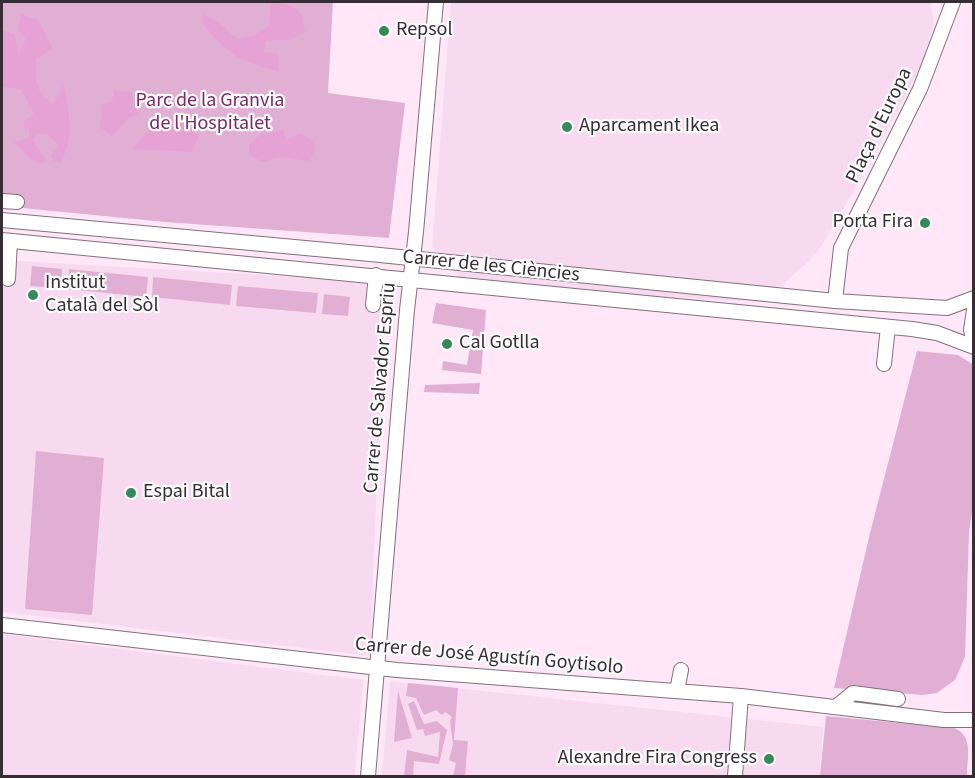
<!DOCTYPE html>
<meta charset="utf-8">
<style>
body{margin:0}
#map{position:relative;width:975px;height:778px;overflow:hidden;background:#ffe7f8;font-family:"Source Sans 3",sans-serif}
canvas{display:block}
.frame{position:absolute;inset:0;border:3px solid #372e35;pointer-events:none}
</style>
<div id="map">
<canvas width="975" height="778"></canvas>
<div class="frame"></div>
</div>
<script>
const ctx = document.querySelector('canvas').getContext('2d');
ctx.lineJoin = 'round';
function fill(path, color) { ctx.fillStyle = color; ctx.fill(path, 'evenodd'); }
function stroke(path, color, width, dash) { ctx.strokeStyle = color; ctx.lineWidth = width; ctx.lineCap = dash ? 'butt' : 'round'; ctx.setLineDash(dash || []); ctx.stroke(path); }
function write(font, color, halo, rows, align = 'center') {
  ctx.font = font + ' "Source Sans 3",sans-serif'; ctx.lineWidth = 4.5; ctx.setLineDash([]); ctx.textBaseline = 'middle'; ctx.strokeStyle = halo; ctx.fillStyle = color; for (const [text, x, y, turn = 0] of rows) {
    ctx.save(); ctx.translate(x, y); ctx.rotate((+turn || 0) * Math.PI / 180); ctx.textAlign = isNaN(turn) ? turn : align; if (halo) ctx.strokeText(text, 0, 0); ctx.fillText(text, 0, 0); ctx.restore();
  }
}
fill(new Path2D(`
 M 451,2 L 931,2 L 934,23 L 922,64 L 872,159 L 821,247 L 809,261 L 763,302 L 641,296 L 462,279 L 432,247 Z
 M 2,260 L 385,282 L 370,656 L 2,612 Z
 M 2,634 L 363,680 L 355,776 L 2,776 Z
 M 390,681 L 823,727 L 820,776 L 382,776 Z`), '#f8daf0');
fill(new Path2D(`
 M 2,2 L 333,2 L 328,93 L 405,103 L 389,238 L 165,222 L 2,206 Z
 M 32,266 L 62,269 L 61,288 L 30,286 Z
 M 69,269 L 148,277 L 146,297 L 67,289 Z
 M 153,277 L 232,285 L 230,305 L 152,297 Z
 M 238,286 L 318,293 L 316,313 L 236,306 Z
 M 324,294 L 350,297 L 348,316 L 322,314 Z
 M 436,303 L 486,310 L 481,374 L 442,370 L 443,361 L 467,365 L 473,330 L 432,323 Z
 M 917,351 L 958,355 L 974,365 L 974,497 L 969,532 L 965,657 L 955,680 L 937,693 L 923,695 L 834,688 L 870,533 Z
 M 480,383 L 479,394 L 424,392 L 425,385 Z
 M 36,451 L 104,458 L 92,615 L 25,609 Z
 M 408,683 L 458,688 L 454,740 L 468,741 L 465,776 L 453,776 L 456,763 L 449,760 L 453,744 L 450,721 L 452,717 L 445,712 L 442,715 L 436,710 L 424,715 L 416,698 L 406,696 Z
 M 398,691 L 412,738 L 394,742 Z
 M 414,701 L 424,724 L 437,721 L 447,730 L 439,764 L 414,761 L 413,776 L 404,776 L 407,750 L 438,757 L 440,732 L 425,736 L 423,729 L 417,730 L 408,704 Z
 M 826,716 L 954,728 C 974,736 967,758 967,776 L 820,776 Z`), '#e2afd4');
fill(new Path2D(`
 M 271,2 L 293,6 L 303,16 L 305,32 L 289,40 L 266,41 L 264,52 L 279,54 L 278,71 C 239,62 228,54 202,23 L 204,14 L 225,27 L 236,39 L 252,36 L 269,26 Z
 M 21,14 L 38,20 L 53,49 L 36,59 C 35,79 35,92 53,104 L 64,85 C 69,110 75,140 60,163 L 54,161 L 51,155 L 59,145 L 46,134 L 37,134 L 33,141 L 46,160 L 41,164 L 30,159 L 14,142 L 29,138 L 29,129 L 23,128 L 25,120 L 34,114 L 21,89 L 3,87 L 2,95 L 2,30 L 14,34 L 19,53 L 26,39 L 18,29 Z
 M 114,91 L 131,92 L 139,115 L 130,117 L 112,136 L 100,127 L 102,104 L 112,102 Z
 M 170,117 L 184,122 L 199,136 L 192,152 L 132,149 L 146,133 Z
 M 283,130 L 286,140 L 300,133 L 313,141 L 315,150 L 309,161 L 280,157 L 263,162 L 249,155 L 249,145 L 259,135 Z`), '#e7a2d5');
const minor = new Path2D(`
 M 2,201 L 17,202
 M 2,220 L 370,254 L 835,301 L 947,308 L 974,298
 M 2,240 L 912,329 L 937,333 L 974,347
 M 8,279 L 10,241
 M 835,301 L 841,248 L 920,89 L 953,2
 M 373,305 L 376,275
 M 974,310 L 971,330 L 974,341
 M 884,364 L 888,327
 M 2,625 L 397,670 L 741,696 L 944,720 L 974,720
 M 677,691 L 681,670
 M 837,706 L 853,693 L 898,699
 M 368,776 L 407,310 L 416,232 L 436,2
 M 735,776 L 741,696`);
stroke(minor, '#846f7e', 16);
stroke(minor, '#fff', 14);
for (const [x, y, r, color] of [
 [384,31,6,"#36895b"],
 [567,127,6,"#36895b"],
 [925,223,6,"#36895b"],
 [33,295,6,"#36895b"],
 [447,344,6,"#36895b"],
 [131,493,6,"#36895b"],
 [769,759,6,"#36895b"]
]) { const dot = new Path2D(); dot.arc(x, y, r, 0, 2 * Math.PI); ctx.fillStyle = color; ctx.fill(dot); stroke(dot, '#fcfcfc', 2); }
write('20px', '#372e35', '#fcfcfc', [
 ["Repsol",396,31],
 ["Aparcament Ikea",579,127],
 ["Porta Fira",913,223,"right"],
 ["Institut",45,284],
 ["Català del Sòl",45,307],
 ["Cal Gotlla",459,344],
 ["Espai Bital",143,493],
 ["Alexandre Fira Congress",757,759,"right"]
], 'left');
write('20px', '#782968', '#fcfcfc', [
 ["Parc de la Granvia",210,102],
 ["de l'Hospitalet",210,125]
]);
write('20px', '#372e35', '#fcfcfc', [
 ["Plaça d'Europa",880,126,-64],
 ["Carrer de les Ciències",491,267,6],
 ["Carrer de Salvador Espriu",381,388,-85],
 ["Carrer de José Agustín Goytisolo",489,657,5]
]);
</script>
